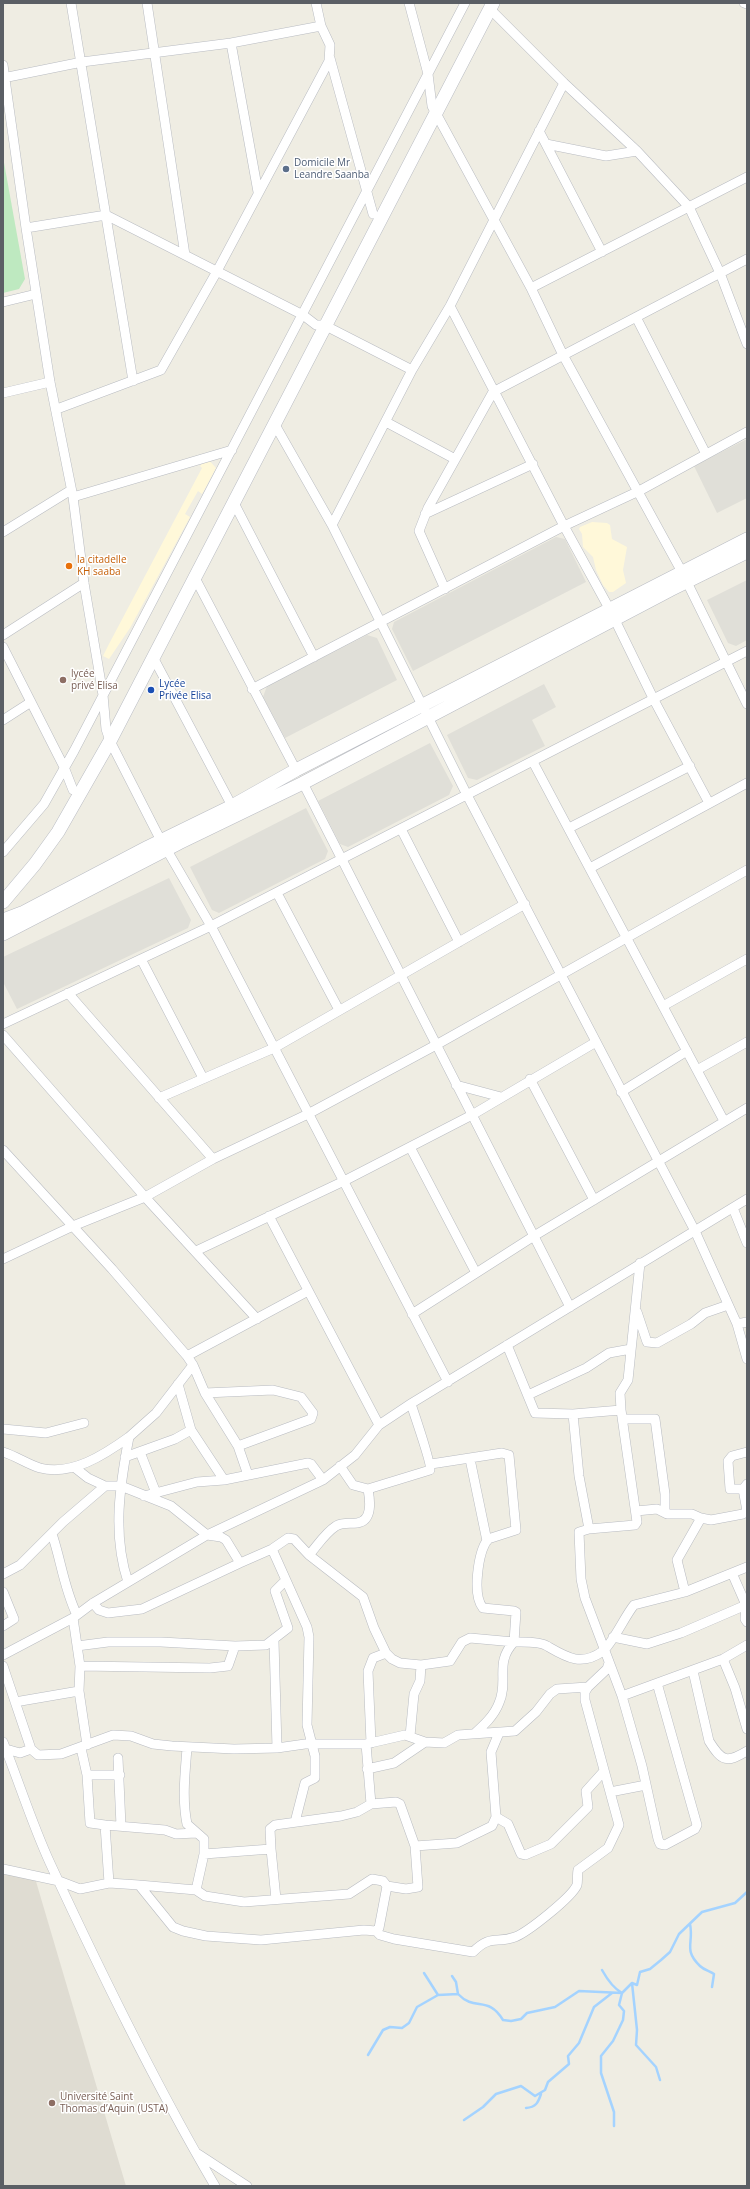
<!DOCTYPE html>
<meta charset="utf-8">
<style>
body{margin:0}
#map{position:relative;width:750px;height:2189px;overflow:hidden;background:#efede3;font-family:"Open Sans",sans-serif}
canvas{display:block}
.frame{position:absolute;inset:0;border:4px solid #5b5f65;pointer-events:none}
</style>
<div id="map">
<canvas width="750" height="2189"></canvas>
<div class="frame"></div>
</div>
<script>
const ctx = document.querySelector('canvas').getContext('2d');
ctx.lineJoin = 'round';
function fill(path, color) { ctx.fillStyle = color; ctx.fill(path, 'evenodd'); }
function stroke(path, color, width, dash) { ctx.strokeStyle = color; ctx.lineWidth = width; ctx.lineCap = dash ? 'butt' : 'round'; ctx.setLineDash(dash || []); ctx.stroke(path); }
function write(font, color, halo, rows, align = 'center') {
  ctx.font = font + ' "Open Sans",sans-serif'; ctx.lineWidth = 3; ctx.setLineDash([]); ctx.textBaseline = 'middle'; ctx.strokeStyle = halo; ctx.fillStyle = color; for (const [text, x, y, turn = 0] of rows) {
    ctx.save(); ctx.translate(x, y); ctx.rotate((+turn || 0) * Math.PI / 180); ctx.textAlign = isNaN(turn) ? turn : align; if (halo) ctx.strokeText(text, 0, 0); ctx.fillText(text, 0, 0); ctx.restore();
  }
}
fill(new Path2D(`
 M 207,458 L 216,468 L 202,494 L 198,491 L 185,514 L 190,517 L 130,628 L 109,659 L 103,656 L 109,644 L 202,468 L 200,466 Z
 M 592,522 L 607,523 L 610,525 L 612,539 L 627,547 L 623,570 L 626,583 L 613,592 L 609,592 L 603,585 L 596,570 L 593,557 L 583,547 L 582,534 L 579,529 L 580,527 Z`), '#fff8d9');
fill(new Path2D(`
 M 747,439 L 747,498 L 717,513 L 694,466 Z
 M 556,537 L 565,539 L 586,582 L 413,671 L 392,629 L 394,622 Z
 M 747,580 L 747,640 L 736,646 L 728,643 L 707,600 Z
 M 367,635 L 377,638 L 397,680 L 285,738 L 263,697 L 267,686 Z
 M 544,684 L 556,707 L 532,720 L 545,746 L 477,780 L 468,778 L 447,735 Z
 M 430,743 L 453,786 L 449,795 L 348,847 L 340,844 L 318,801 Z
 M 306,808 L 328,851 L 325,859 L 219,913 L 212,910 L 190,867 Z
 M 169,878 L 191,920 L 188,928 L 17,1009 L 3,982 L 3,957 Z`), '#e0dfd8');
fill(new Path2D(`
 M 3,1872 L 35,1878 L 126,2186 L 3,2186 Z`), '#dfdcd2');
fill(new Path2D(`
 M 3,157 L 25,279 L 19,289 L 3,293 Z`), '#bee9c0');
stroke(new Path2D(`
 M 690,1924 C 694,1943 683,1950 700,1966 C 704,1970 710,1971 714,1974 L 712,1987
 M 602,1970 C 607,1979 613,1988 622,1993 L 619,2005 L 624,2011 L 623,2020 L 613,2041 L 601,2056 L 601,2073 L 614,2112 L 614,2126
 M 424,1973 L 438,1995
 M 452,1976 L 456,1982 L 458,1994
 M 632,1983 L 637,2030 L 636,2045 L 656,2067 L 660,2080
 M 368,2055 L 383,2030 L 390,2027 L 402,2028 L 409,2023 L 417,2007 L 438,1995 L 458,1994 C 475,2012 488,1995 503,2020 L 511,2021 L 521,2019 L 527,2013 L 555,2007 L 579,1991 L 622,1993 L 632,1983 L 637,1985 L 640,1972 L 650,1969 L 661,1960 L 670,1952 L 679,1934 L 702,1912 L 735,1903 L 747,1892
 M 526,2108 C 536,2107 538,2103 541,2094
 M 464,2120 L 483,2107 L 496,2094 L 521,2086 L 535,2096 L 545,2090 L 548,2082 L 569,2064 L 568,2056 L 579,2043 L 594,2007 L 612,1993`), '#a4d3ff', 2.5);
const street = new Path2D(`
 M 71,3 L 133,381
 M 147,3 L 185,255
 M 409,3 L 428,74 L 432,106 L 531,288 L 563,355 L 682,572 L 747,704
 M 744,3 L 747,4
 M 490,9 L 564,83 L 637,151 L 689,207 L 720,273 L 747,344
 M 231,43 L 258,192
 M 330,58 L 373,214
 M 3,65 L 26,228 L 50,382 L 73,497 L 84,583 L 103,695 L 106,729 L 110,741 L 157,833 L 211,926 L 448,1382
 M 3,78 L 82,62 L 231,43 L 321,26
 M 539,131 L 602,252
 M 546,144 L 606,156 L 637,151
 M 26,228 L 106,215 L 303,315 L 316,325 L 324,325 L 412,370
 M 531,288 L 747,177
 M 3,302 L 36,294
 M 450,306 L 564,526 L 610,610
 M 636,317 L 706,454
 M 3,393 L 50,382
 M 57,409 L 161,370 L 216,273 L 329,61 L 330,45 L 321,26 L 316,3
 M 386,422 L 455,459
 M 274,423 L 332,525 L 467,795 L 695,1231 L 737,1324 L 747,1359
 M 73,497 L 232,450
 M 233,501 L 314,657
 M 425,514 L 533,464
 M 332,525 L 412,370 L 450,306 L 564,83
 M 3,532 L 71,490
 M 194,576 L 296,770
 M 445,589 L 419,531 L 428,508 L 493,392 L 747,259
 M 615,620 L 654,700 L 709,803
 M 3,635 L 84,583
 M 3,647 L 64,767 L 73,790
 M 153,657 L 232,806
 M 252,689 L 564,526 L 639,491 L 747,432
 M 3,720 L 31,702
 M 533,762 L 724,1121
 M 303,783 L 570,1307
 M 569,828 L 690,766
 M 401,829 L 459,942
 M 3,852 L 44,804 L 74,751 L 465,3
 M 590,868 L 747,783
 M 277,893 L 339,1010
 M 141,959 L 203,1078
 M 68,993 L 213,1159
 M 663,1006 L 747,959
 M 3,1024 L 211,926 L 747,651
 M 3,1035 L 145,1197 L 257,1319
 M 697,1070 L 747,1042
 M 530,1079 L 594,1200
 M 456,1085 L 501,1097
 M 621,1092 L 687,1051
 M 159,1098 L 274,1048 L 525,904
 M 410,1147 L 476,1273
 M 3,1150 L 112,1269 L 187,1356 L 193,1365 L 205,1393 L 238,1446 L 248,1475
 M 733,1208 L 747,1243
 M 269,1216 L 379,1425
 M 196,1251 L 344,1181 L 472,1115 L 596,1042
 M 3,1259 L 73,1226 L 145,1197 L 213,1159 L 308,1114 L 436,1045 L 747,870
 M 640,1263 L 628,1380 L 620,1393 L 621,1410 L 573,1414 L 579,1476 L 589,1529 L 579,1532 L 581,1579 L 585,1598 L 622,1696 L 642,1766 L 658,1839 L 660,1844 L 665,1845 L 695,1829 L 697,1825 L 657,1683
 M 637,1312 L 647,1342 L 657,1343 L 691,1324 L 705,1313 L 728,1305
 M 412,1314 L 534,1236 L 747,1108
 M 737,1324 L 747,1322
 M 507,1345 L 535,1413 L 573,1414
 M 187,1356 L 308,1291
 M 178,1384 L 191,1430 L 224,1480
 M 205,1393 L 273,1390 L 301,1397 L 313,1413 L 311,1419 L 238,1446
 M 528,1395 L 586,1368 L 609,1353 L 631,1349
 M 623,1419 L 655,1419 L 665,1494 L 665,1511
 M 3,1429 L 46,1433 L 84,1423
 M 3,1452 C 16,1456 27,1464 40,1468 C 72,1476 104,1455 129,1437
 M 140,1452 L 156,1493
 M 125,1457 L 175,1439 L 191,1430
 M 470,1459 L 487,1541
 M 340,1466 L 353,1485 L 368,1489 L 430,1470 C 432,1465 414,1413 411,1404
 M 74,1467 L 88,1478 L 105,1486 L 121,1486 L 171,1506 L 207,1535 L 221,1537 L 226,1540 L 240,1563 L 272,1549 L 288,1538 L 294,1539 L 309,1555 L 363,1597 L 374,1628 L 386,1653 L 392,1659 L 400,1663 L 421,1665 L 450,1661 L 462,1642 L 470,1638 L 514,1642 L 516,1612 L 514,1611 L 483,1608 C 472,1595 478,1552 488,1539 L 516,1530 L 509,1455 L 502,1453 L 431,1464
 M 743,1489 L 730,1489 L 728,1461 L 732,1456 L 747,1452
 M 144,1496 L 197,1482 L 224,1480 L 308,1463 L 311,1464 L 323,1480
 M 636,1511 L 657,1509 L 667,1514 L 692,1514 L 701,1518 L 711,1520 L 743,1514 L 747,1511 L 743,1489 L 747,1484
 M 589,1529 L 635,1525 L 637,1522 L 621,1410
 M 52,1534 C 61,1560 64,1589 77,1615
 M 272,1549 L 307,1627 L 309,1637 L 307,1725 L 315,1756 L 315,1778 L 305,1783 L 295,1822
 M 309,1555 C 317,1546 325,1533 336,1526 C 343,1522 350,1524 357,1523 C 373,1521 370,1500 368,1489
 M 732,1573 L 746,1605
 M 3,1574 L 20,1565 L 63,1522 L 105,1486
 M 128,1582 C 112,1534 120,1485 129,1437 L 156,1413 L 193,1365
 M 3,1592 L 14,1619 L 3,1626
 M 685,1592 L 677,1560 L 701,1518
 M 93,1603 L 99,1610 L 108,1613 L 142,1609 L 240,1563
 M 73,1618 L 80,1666 L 79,1691 L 87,1745
 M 613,1637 L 647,1644 L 681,1633 L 746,1605 L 745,1619 L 747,1622
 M 274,1641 L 277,1748
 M 77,1646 L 108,1642 L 161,1642 L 235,1646 L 266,1645 L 288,1628 L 275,1591 L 285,1581
 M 3,1655 L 73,1618 L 93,1603 L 207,1535 L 323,1480 L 355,1455 L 379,1425 L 412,1403 L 747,1199
 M 723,1659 L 735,1688 L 747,1729
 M 3,1666 L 31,1749
 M 80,1666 L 210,1668 L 228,1666 L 235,1646
 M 693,1671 L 709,1741 C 722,1762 727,1763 747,1751
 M 622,1696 L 723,1659 L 747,1645
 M 15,1702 L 79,1691
 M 474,1734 C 484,1725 494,1716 499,1703 C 509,1680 494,1663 514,1642 C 522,1642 540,1641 547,1646 C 566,1657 581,1667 603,1651 C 612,1644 625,1616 634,1605 L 685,1592 L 747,1567
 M 410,1736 L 414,1694 L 420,1681 L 421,1665
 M 3,1742 C 19,1782 32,1824 50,1863 C 101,1973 154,2082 215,2186
 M 371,1743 L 368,1671 L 373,1658 L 386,1653
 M 366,1744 L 371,1804
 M 81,1748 L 87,1775 L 120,1775
 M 187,1748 C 185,1774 182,1799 187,1824 L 204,1839 L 204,1854
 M 6,1749 L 20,1753 L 31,1749 L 38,1755 L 61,1754 L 113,1735 L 131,1736 L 153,1744 L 172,1746 L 234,1749 L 277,1748 L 305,1744 L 366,1744 L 405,1735 L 425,1742 L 444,1743 L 458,1735 L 515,1731 L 536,1712 L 550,1694 L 557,1689 L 588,1687 L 607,1669 L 609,1663
 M 118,1758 L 121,1826
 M 367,1769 L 394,1763 L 425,1742
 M 87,1775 L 90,1823 L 105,1825
 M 610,1792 L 646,1785
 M 496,1817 L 508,1824 L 521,1854 L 525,1855 L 551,1844 L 588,1807 L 586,1791 L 604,1771
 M 415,1846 L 457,1843 L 492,1826 L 496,1817 L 491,1752 L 499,1733
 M 271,1849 L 276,1899
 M 3,1869 L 59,1881 L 80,1889 L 109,1883 L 139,1885 L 196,1890 L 205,1896 L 244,1902 L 349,1894 L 372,1879 L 383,1881 L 387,1886
 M 109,1883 L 105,1825 L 165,1830 L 176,1834 L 196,1833
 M 139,1885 L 173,1927 L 183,1931 L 206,1936 L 261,1940 L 364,1930 L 376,1931 L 379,1928 L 387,1886 L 406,1889 L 418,1887 L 415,1846 L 400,1804 L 396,1802 L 371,1804 L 357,1812 L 341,1816 L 275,1825 L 270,1829 L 271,1849 L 204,1854 L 196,1890
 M 376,1931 L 380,1935 L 394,1939 L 473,1952 C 491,1934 496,1944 515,1937 C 528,1932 572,1897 577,1885 C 578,1881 577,1874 578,1870 L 608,1848 L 619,1825 L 585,1700 L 585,1692 L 588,1687
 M 198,2154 L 247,2186`);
const secondary = new Path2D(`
 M 3,902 L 35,864 L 58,832 L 110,741 L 493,3
 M 3,920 L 24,912 L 148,847 L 232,806 L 296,770 L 747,539
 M 3,934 L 179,843 L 303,783 L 670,590 L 747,552`);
stroke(street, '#b8bbc1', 10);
stroke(secondary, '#b9bcc3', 14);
stroke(street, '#fff', 9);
stroke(secondary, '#fff', 13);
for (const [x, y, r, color] of [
 [286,169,4,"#5c6f8a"],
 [69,566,4,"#e8710a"],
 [63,680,4,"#8d6e63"],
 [151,690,4,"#1a4fb4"],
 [52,2103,4,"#8d6e63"]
]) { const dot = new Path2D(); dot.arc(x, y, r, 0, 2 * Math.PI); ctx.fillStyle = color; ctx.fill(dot); stroke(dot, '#fff', 1.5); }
write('10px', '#4e5e75', '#fff', [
 ["Domicile Mr",294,163],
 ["Leandre Saanba",294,175]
], 'left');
write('10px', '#c56008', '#fff', [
 ["la citadelle",77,560],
 ["KH saaba",77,572]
], 'left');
write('10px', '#785e54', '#fff', [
 ["lycée",71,674],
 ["privé Elisa",71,686],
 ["Université Saint",60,2097],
 ["Thomas d’Aquin (USTA)",60,2109]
], 'left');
write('10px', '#164399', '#fff', [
 ["Lycée",159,684],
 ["Privée Elisa",159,696]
], 'left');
</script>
